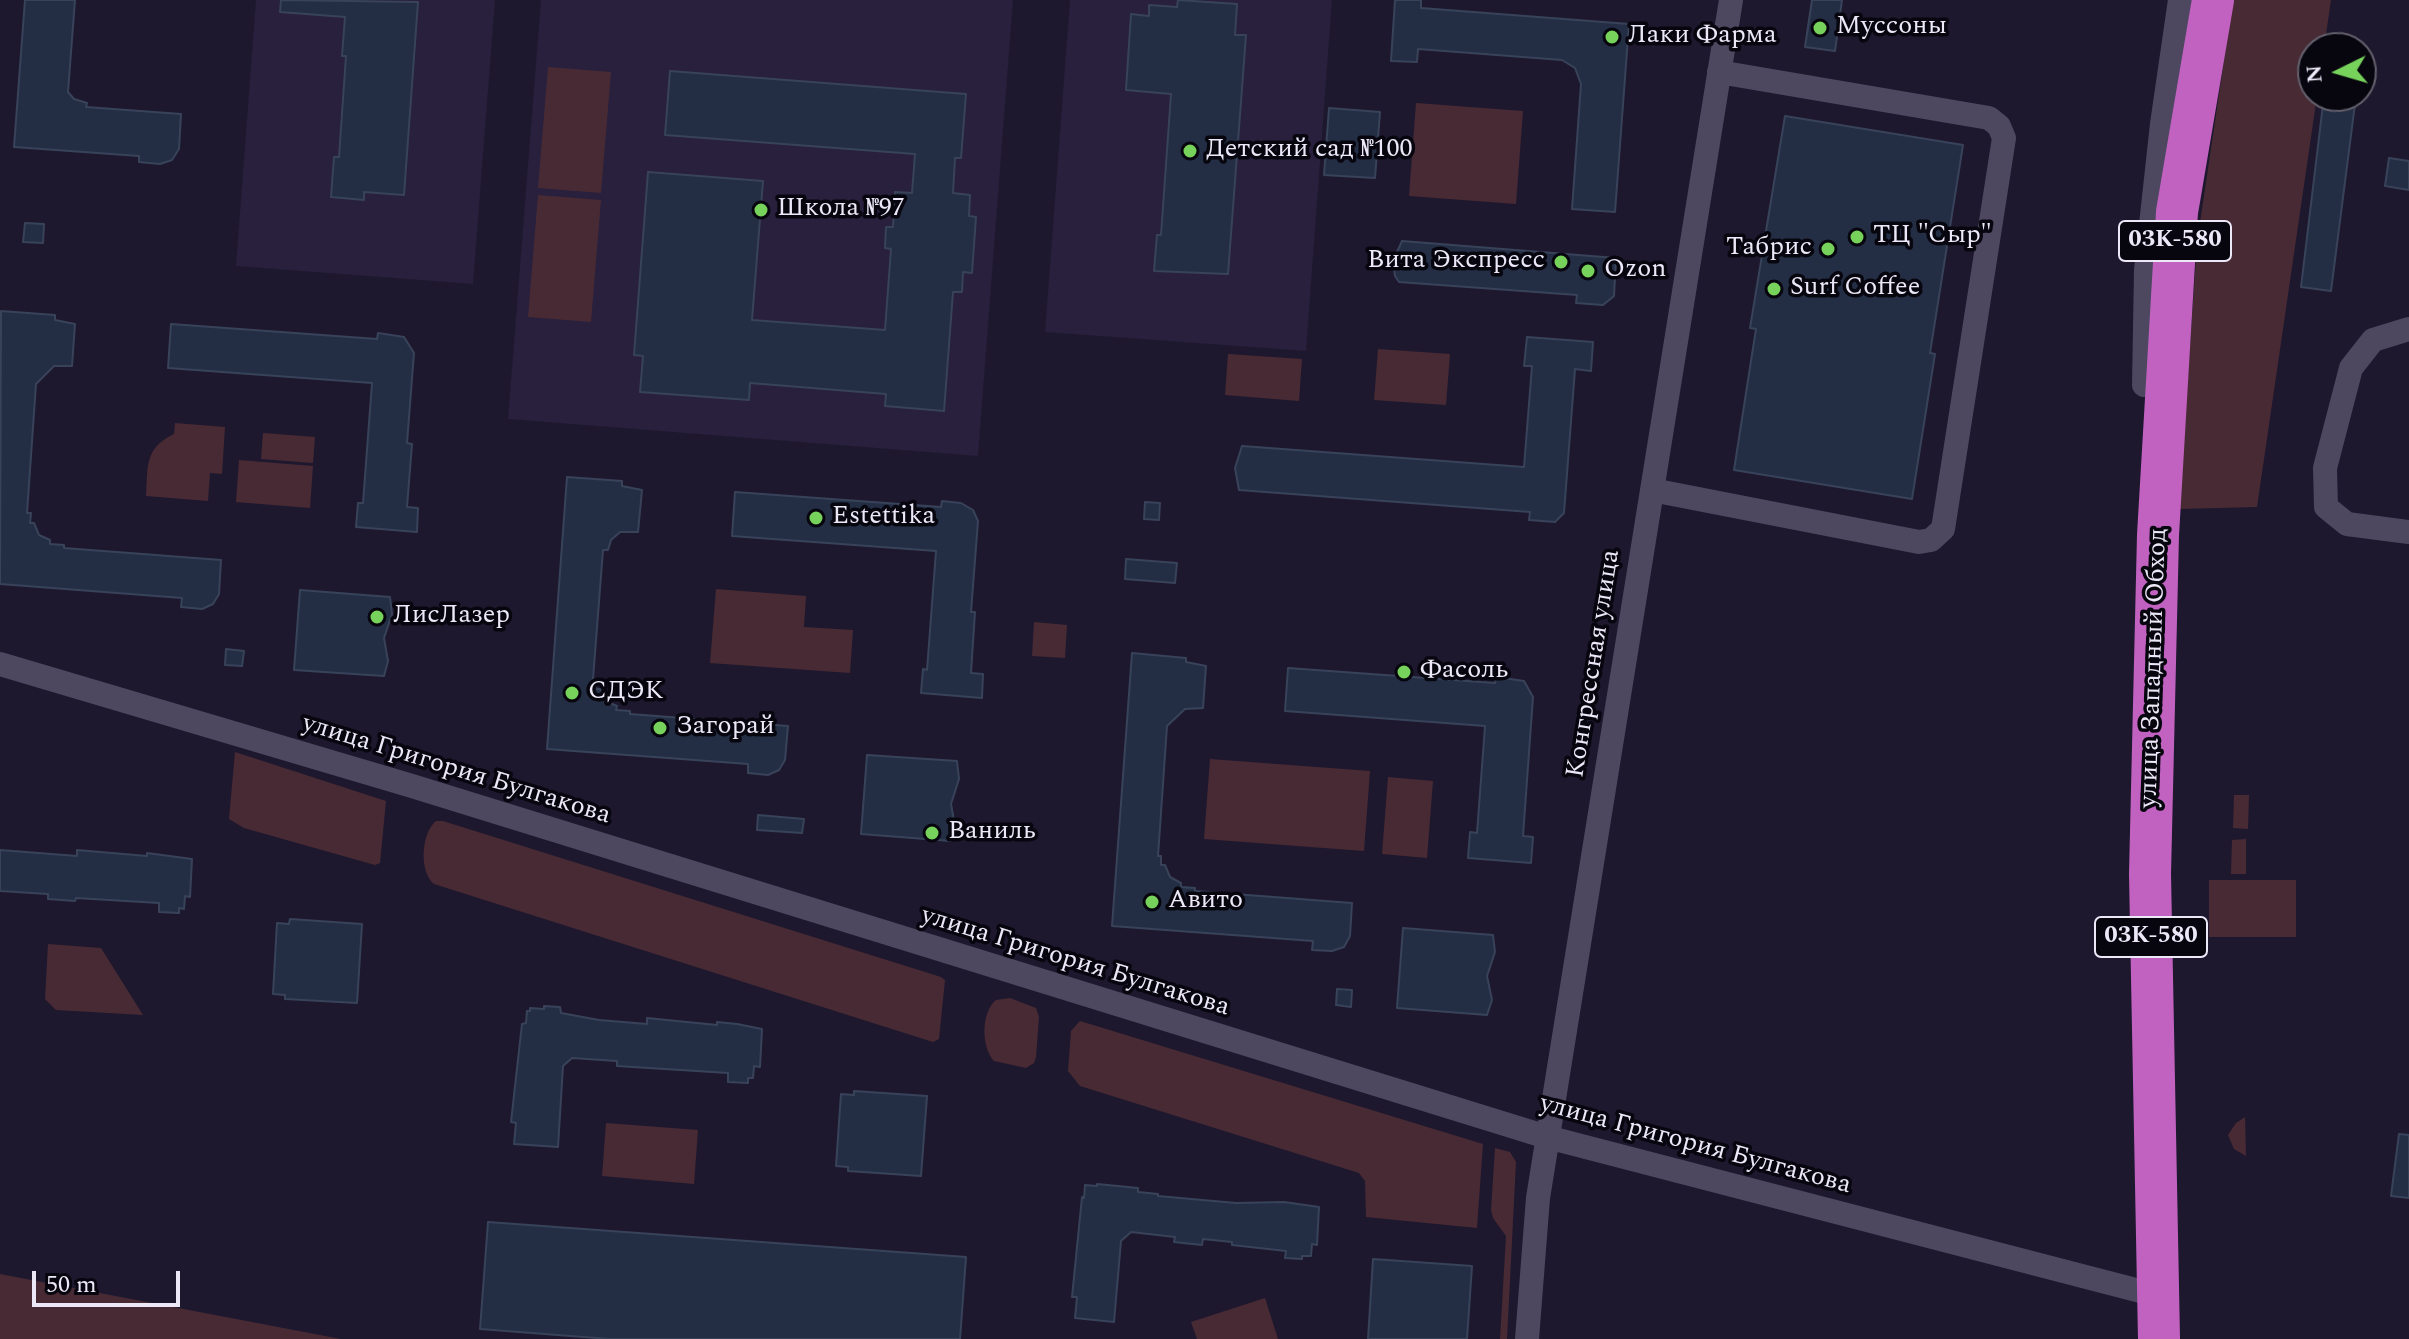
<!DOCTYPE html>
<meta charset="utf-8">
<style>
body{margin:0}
#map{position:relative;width:2409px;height:1339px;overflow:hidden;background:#1e182e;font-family:Spectral,serif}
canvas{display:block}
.north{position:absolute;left:2297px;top:32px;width:80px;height:80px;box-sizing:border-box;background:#07050e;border:2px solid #63606c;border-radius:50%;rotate:265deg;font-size:22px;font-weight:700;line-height:32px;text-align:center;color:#ece8f8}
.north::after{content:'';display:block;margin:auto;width:28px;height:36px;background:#76d25a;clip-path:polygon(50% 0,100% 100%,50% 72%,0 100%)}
.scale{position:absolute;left:32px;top:1271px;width:148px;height:36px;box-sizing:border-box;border:4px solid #ece8f8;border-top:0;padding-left:10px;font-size:24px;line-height:28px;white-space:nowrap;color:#ece8f8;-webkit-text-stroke:6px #07050e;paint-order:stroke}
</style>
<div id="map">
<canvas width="2409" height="1339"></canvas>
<div class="north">N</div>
<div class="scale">50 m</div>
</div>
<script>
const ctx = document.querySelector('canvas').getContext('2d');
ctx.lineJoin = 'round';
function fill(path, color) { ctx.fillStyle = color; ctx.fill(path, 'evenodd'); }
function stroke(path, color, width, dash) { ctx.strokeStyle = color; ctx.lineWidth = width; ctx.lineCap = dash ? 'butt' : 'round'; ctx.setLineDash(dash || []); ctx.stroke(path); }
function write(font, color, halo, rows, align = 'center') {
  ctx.font = font + ' Spectral,serif'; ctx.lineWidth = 7; ctx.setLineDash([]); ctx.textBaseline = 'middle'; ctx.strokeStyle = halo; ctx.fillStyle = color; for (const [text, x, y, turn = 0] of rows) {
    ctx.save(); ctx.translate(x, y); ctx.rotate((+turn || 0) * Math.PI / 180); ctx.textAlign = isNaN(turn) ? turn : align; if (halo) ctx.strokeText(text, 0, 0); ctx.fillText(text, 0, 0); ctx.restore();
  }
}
fill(new Path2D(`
 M 256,0 L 495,0 L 473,284 L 236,266 Z
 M 541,0 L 1013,0 L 978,456 L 508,419 Z
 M 1070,0 L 1332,0 L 1306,351 L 1045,332 Z`), '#28203c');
fill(new Path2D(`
 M 2233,0 L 2331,0 L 2324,48 L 2313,48 L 2313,96 L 2317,96 L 2257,507 L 2179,509 L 2197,243 Z
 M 548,67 L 611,72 L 601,193 L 538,188 Z
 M 1416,103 L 1523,111 L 1516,204 L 1409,196 Z
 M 538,195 L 601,200 L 591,322 L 528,317 Z
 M 1378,349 L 1450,354 L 1446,405 L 1374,400 Z
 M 1228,354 L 1302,359 L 1299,401 L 1225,395 Z
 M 175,423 L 225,427 L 222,474 L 210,473 L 208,501 L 146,496 C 148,467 144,448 174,434 Z
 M 263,433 L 315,437 L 313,463 L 261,459 Z
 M 239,460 L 313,466 L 310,508 L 236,502 Z
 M 716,589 L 806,596 L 804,627 L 853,630 L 850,673 L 710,663 Z
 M 1034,622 L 1067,625 L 1065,658 L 1032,656 Z
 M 235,752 L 386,801 L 380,863 L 375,865 L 244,828 L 229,819 Z
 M 1210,759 L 1370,771 L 1364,851 L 1204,839 Z
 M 1388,777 L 1433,781 L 1427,858 L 1382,854 Z
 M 2234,795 L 2249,795 L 2248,829 L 2233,828 Z
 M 436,821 L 443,821 L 941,977 L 945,980 L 939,1039 L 933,1042 L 434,884 C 419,872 421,833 436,821 Z
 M 2246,839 L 2246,874 L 2231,874 L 2232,840 Z
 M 2209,880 L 2296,880 L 2296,937 L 2209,937 Z
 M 48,944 L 101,948 L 143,1015 L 56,1010 L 45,999 Z
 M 1010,998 L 1036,1008 L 1039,1017 L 1036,1057 L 1034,1063 L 1026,1068 L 994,1061 C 981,1047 981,1012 996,1000 Z
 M 1080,1021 L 1483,1144 L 1477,1228 L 1366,1217 L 1365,1181 L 1359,1173 L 1080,1086 L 1068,1071 L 1071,1031 Z
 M 2245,1117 L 2246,1156 L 2234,1149 L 2228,1135 L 2236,1123 Z
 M 606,1123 L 698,1130 L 694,1184 L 602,1176 Z
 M 1495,1148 L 1510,1152 L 1516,1162 L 1507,1339 L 1500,1339 L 1506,1236 L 1493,1218 L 1491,1210 Z
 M 0,1274 L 341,1339 L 0,1339 Z
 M 1265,1298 L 1278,1339 L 1197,1339 L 1191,1322 Z`), '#482a34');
const building = new Path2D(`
 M 25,0 L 75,0 L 68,92 L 74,99 L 87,103 L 86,107 L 181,114 L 179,149 L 172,160 L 160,164 L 139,162 L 139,156 L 14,147 Z
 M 281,0 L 418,2 L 404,195 L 364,192 L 364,200 L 331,197 L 334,157 L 339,157 L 346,56 L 342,56 L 345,17 L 280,12 Z
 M 1178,0 L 1237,4 L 1235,35 L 1246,35 L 1228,274 L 1154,271 L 1157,235 L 1161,235 L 1171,94 L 1126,90 L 1131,14 L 1149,16 L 1149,5 L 1177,7 Z
 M 1395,0 L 1421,0 L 1421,8 L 1629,24 L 1615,212 L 1572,209 L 1581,84 L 1575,68 L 1562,60 L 1418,49 L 1417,62 L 1391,61 Z
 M 1812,0 L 1842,0 L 1835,51 L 1805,47 Z
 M 670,71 L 966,94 L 961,158 L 955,158 L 953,193 L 970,195 L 969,216 L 976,217 L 972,273 L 963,272 L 962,292 L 953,292 L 944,411 L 885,406 L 886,394 L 750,383 L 749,400 L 640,392 L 643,356 L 634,355 L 648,172 L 763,181 L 752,320 L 885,330 L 891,249 L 885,248 L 886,227 L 893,227 L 895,192 L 912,193 L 915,154 L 665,135 Z
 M 2324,96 L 2356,96 L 2331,291 L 2301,287 Z
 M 1329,108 L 1380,112 L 1375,178 L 1324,175 Z
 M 1785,116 L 1963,145 L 1930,353 L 1935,354 L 1912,499 L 1734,470 L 1756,329 L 1750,328 Z
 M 2389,158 L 2409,161 L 2409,190 L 2385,186 Z
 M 25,223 L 44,224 L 43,243 L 23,242 Z
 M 1402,241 L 1616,258 L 1614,296 L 1603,305 L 1576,303 L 1577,295 L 1399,282 L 1395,276 L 1393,261 Z
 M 1,311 L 55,315 L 55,320 L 75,324 L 72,366 L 54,366 L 36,384 L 27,513 L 31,513 L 30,523 L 34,523 L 39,535 L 50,540 L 50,544 L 64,545 L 64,548 L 221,560 L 219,594 L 213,604 L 202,609 L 181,607 L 182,598 L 0,584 Z
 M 171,324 L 377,339 L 378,333 L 404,337 L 414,353 L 407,443 L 412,444 L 407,507 L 418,508 L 417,532 L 356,527 L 358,503 L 363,503 L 372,383 L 168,368 Z
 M 1527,337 L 1593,342 L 1591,371 L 1575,369 L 1564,513 L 1555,522 L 1529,520 L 1530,512 L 1239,490 L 1235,468 L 1242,446 L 1524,467 L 1532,366 L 1524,366 Z
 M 567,477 L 622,481 L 622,486 L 642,490 L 638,532 L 620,532 L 611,540 L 608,550 L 603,550 L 593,679 L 597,679 L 596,689 L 600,689 L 605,701 L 617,706 L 616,710 L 630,711 L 630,714 L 788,726 L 785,760 L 779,770 L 768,775 L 748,773 L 748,764 L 547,749 Z
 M 735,492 L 941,507 L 942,501 L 961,503 L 973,510 L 978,521 L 971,612 L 975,612 L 971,673 L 983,674 L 982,698 L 921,693 L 923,669 L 927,670 L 936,551 L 732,536 Z
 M 1145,502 L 1160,503 L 1159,520 L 1144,519 Z
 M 1126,559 L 1177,563 L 1175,583 L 1125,579 Z
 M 300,590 L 390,597 L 392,614 L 384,638 L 388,661 L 384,676 L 294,670 Z
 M 226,649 L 244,651 L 242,666 L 225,665 Z
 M 1132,653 L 1186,658 L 1186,662 L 1206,666 L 1203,708 L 1185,709 L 1167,726 L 1158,856 L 1161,856 L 1161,865 L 1165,865 L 1170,877 L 1181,883 L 1181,887 L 1195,888 L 1195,891 L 1352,903 L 1350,936 L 1344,947 L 1332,951 L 1312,950 L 1313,941 L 1112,926 Z
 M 1288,668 L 1495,683 L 1496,677 L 1524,681 L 1533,697 L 1523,836 L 1533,837 L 1531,863 L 1468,858 L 1470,832 L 1477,833 L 1485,726 L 1285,711 Z
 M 867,755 L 957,761 L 959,779 L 951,804 L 955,826 L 951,841 L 861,834 Z
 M 758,815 L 804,819 L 802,833 L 757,830 Z
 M 0,850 L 77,856 L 77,850 L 147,856 L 147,853 L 192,859 L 190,897 L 185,896 L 184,909 L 179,908 L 179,913 L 159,912 L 159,903 L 76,898 L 75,901 L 48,899 L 48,894 L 0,891 Z
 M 290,919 L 362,924 L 357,1003 L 285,999 L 285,995 L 273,994 L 277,923 L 289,924 Z
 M 1403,928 L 1493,935 L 1495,952 L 1487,976 L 1492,1000 L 1487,1015 L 1397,1008 Z
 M 1337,989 L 1352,990 L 1351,1007 L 1336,1005 Z
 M 544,1006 L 560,1007 L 561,1013 L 599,1020 L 647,1024 L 647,1018 L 717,1025 L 717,1022 L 737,1024 L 762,1029 L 760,1067 L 754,1066 L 753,1078 L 748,1078 L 748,1083 L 728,1082 L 728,1073 L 617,1066 L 617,1061 L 572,1058 L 563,1066 L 558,1147 L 514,1144 L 516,1123 L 511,1122 L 522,1024 L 526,1023 L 527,1011 L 530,1011 L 530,1008 L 544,1009 Z
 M 854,1091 L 927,1096 L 921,1176 L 848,1171 L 848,1167 L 836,1166 L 841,1094 L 854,1095 Z
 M 2399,1134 L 2409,1135 L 2409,1198 L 2391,1196 Z
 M 1097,1184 L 1138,1188 L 1138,1192 L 1158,1194 L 1158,1196 L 1236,1203 L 1284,1202 L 1319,1207 L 1317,1245 L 1312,1244 L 1311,1256 L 1302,1256 L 1302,1259 L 1285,1258 L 1286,1251 L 1232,1245 L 1232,1242 L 1203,1239 L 1202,1245 L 1174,1242 L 1175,1237 L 1131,1232 L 1121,1241 L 1114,1322 L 1075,1318 L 1077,1297 L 1072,1297 L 1082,1197 L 1084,1198 L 1085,1185 L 1097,1186 Z
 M 488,1222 L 966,1257 L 960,1339 L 609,1339 L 480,1329 Z
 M 1373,1259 L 1472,1266 L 1467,1339 L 1368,1339 Z`);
fill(building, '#232e44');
stroke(building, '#38435a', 2);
stroke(new Path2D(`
 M 2409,329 L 2373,340 L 2351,368 L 2325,468 L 2326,507 L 2347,524 L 2409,532
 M 2144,385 L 2146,270 L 2162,124 L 2180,0
 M 1652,490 L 1919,542 L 1931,540 L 1943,529 L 2004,138 L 1999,126 L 1989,118 L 1719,72
 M 0,664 L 412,786 L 1547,1137 L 2140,1291
 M 1527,1339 L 1538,1198 L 1731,0`), '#4d4760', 24);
stroke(new Path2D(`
 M 2159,1339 L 2150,874 L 2158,535 L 2177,212 L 2213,0`), '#c162c1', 42);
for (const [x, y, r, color] of [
 [1820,28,8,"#76d25a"],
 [1612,37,8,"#76d25a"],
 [1190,151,8,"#76d25a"],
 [761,210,8,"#76d25a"],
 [1857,237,8,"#76d25a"],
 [1828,249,8,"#76d25a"],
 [1561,262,8,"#76d25a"],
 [1588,271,8,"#76d25a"],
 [1774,289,8,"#76d25a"],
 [816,518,8,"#76d25a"],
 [377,617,8,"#76d25a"],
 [1404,672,8,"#76d25a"],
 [572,693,8,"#76d25a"],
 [660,728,8,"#76d25a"],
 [932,833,8,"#76d25a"],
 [1152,902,8,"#76d25a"]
]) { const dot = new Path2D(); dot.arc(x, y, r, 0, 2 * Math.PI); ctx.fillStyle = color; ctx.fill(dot); stroke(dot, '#07050e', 3); }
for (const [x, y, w] of [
 [2175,241,112],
 [2151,937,112]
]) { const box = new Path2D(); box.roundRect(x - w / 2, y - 20, w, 40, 6); ctx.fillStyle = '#07050e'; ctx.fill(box); stroke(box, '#ece8f8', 2); }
write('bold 24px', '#ece8f8', null, [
 ["03К-580",2175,241],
 ["03К-580",2151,937]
]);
write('26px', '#ece8f8', '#07050e', [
 ["Муссоны",1836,28],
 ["Лаки Фарма",1628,37],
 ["Детский сад №100",1206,151],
 ["Школа №97",777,210],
 ["ТЦ \"Сыр\"",1873,237],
 ["Табрис",1812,249,"right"],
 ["Вита Экспресс",1545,262,"right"],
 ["Ozon",1604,271],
 ["Surf Coffee",1790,289],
 ["Estettika",832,518],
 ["ЛисЛазер",393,617],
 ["Фасоль",1420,672],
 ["СДЭК",588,693],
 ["Загорай",676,728],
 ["Ваниль",948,833],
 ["Авито",1168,902]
], 'left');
write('26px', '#ece8f8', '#07050e', [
 ["Конгрессная улица",1595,664,-81],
 ["улица Западный Обход",2155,668,-88],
 ["улица Григория Булгакова",456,771,17],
 ["улица Григория Булгакова",1075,963,17],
 ["улица Григория Булгакова",1695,1146,15]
]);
</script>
